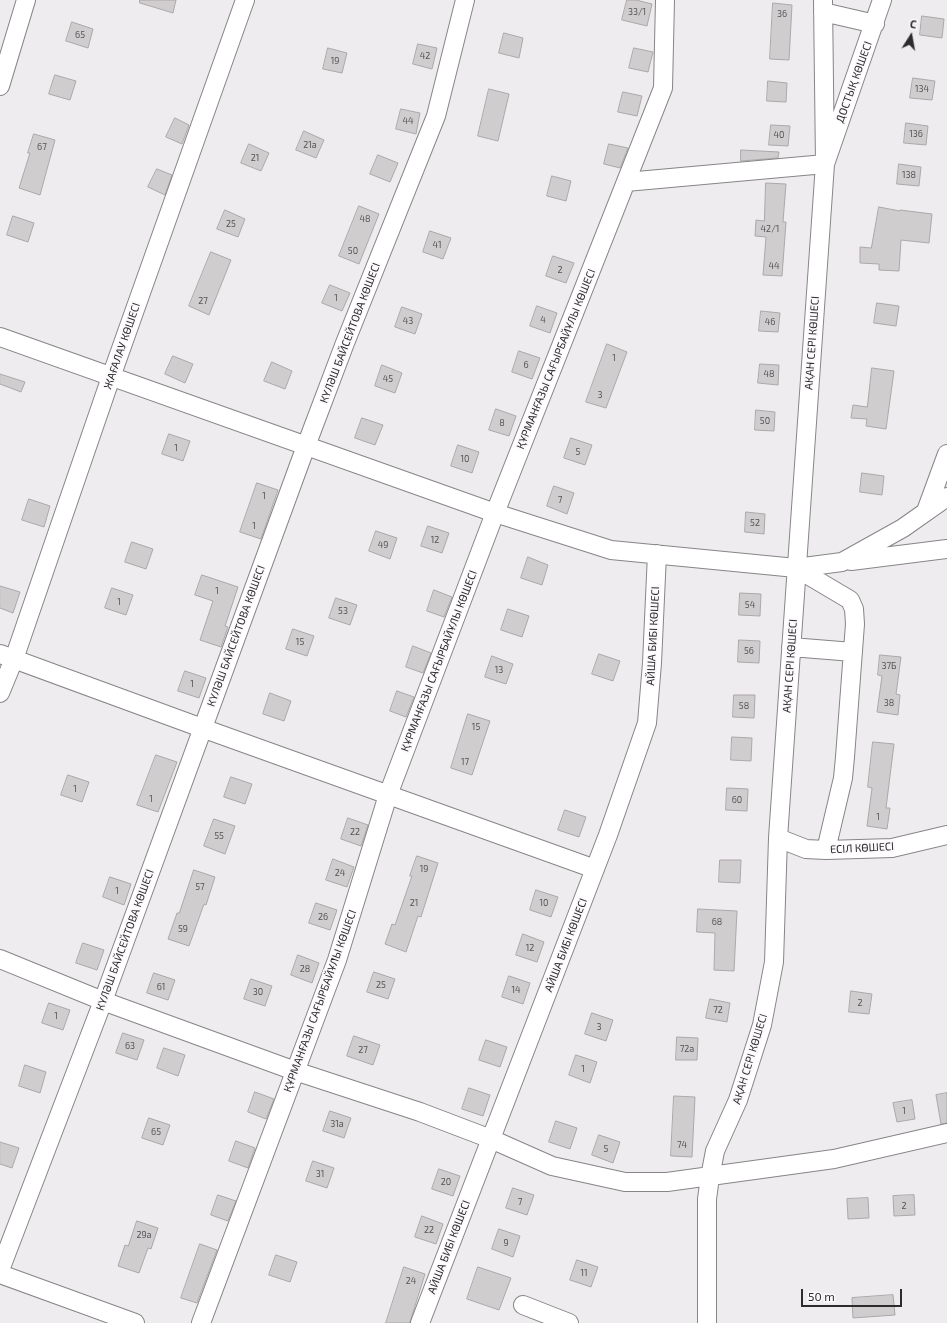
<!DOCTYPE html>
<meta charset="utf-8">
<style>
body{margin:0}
#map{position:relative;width:947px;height:1323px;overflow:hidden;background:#eeecee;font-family:"Exo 2",sans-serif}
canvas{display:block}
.north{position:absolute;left:891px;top:16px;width:40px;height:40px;-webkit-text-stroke:3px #fcf9fc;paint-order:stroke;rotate:11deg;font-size:11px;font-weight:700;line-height:16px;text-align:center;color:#2d2c2d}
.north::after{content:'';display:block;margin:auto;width:14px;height:18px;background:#2d2c2d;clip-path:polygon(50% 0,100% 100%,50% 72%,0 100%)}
.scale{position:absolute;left:801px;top:1289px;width:101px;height:18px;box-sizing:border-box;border:2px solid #2d2c2d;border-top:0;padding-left:5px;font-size:12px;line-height:14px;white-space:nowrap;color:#2d2c2d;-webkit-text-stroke:3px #fcf9fc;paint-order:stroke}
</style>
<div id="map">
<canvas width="947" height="1323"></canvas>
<div class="north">С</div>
<div class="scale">50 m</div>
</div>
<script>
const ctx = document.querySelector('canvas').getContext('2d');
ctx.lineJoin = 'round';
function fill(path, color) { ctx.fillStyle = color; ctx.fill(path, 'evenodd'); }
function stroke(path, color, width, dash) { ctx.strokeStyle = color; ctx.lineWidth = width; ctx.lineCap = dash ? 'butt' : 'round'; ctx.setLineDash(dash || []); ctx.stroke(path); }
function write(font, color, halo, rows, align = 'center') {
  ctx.font = font + ' "Exo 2",sans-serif'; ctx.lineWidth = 3.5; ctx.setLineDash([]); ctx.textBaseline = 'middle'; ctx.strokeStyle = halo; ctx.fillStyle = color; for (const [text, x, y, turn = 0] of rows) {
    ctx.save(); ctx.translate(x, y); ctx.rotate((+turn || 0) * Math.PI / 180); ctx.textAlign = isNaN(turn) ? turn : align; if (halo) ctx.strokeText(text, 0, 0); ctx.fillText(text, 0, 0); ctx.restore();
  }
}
const building = new Path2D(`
 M 140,0 L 176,0 L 173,13 L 140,3 Z
 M 627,0 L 636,0 L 652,4 L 647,26 L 622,20 Z
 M 773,3 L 792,5 L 789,60 L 770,59 Z
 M 922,16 L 944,19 L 942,38 L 920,35 Z
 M 72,22 L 93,29 L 88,48 L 66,41 Z
 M 504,33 L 523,38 L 519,58 L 499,53 Z
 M 418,44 L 437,48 L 432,69 L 413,64 Z
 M 328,48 L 347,53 L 342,73 L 323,69 Z
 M 634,48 L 653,52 L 648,72 L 629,68 Z
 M 55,75 L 76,81 L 70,100 L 49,94 Z
 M 913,78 L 935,81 L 932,100 L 910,98 Z
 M 768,81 L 787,83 L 786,102 L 767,101 Z
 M 489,89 L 509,94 L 498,141 L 478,136 Z
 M 623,92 L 642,96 L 637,116 L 618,112 Z
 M 401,109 L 420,113 L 416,134 L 396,129 Z
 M 175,118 L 189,125 L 182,144 L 166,137 Z
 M 906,123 L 928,126 L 926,145 L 904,143 Z
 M 771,125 L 790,126 L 788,146 L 769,145 Z
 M 304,131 L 324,140 L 316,158 L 296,150 Z
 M 34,134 L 55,140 L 40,195 L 19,188 L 30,153 L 28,153 Z
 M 249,144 L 269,153 L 261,171 L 241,163 Z
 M 609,144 L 628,148 L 620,168 L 604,164 Z
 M 741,150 L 779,152 L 778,158 L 741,161 Z
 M 378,155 L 398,163 L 390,182 L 370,174 Z
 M 899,164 L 921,167 L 919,186 L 897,184 Z
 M 157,169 L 172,175 L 165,195 L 148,187 Z
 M 552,176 L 571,181 L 566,201 L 547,196 Z
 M 766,183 L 786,184 L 783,222 L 786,222 L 782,276 L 763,275 L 766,237 L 755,236 L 756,220 L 764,221 Z
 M 359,206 L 379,214 L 359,264 L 339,256 Z
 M 879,207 L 900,211 L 900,210 L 932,214 L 929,243 L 901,240 L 899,271 L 879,270 L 879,264 L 860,263 L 860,247 L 871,248 Z
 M 225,210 L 245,219 L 238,237 L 217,229 Z
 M 13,216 L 34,223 L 28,242 L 7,235 Z
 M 430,231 L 451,238 L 443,259 L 423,252 Z
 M 211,252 L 231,260 L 209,315 L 189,306 Z
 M 553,256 L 574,263 L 566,283 L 546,276 Z
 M 330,285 L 350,293 L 342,311 L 322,303 Z
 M 877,303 L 899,306 L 896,326 L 874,323 Z
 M 537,306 L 557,313 L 550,333 L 530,326 Z
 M 402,307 L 422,314 L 415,334 L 395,327 Z
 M 761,311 L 780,313 L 778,332 L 759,331 Z
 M 607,344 L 627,352 L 606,408 L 586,402 Z
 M 519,351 L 540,358 L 532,379 L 512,372 Z
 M 173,356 L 193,364 L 185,383 L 165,374 Z
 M 272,362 L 292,371 L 285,389 L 264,381 Z
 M 760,364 L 779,365 L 778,385 L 758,383 Z
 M 382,365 L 402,373 L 395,393 L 375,386 Z
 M 872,368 L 894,371 L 886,429 L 866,426 L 867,419 L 851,418 L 853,405 L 867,407 Z
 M 0,374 L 25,382 L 21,392 L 0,384 Z
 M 496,409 L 516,416 L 509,436 L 489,430 Z
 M 756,410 L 775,412 L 774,431 L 755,430 Z
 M 362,418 L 383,425 L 375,445 L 355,438 Z
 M 169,434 L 190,441 L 183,461 L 162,454 Z
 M 571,438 L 592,445 L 585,465 L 564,458 Z
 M 458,445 L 479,452 L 472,473 L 451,466 Z
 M 862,473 L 884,476 L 882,495 L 860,492 Z
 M 257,483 L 278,490 L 261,539 L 240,532 Z
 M 554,486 L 574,493 L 567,514 L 547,506 Z
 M 29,499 L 50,506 L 44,527 L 22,520 Z
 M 746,512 L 765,514 L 764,534 L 745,532 Z
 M 428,526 L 449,533 L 442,553 L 421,546 Z
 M 376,531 L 397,538 L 390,559 L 369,551 Z
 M 132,542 L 153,549 L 146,569 L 125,562 Z
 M 528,557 L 548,565 L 542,585 L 521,578 Z
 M 202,575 L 238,587 L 225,626 L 228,627 L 221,647 L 200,640 L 213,601 L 195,595 Z
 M 0,586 L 20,592 L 13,613 L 0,608 Z
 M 112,588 L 133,595 L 126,615 L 105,608 Z
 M 434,590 L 452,597 L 444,617 L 427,611 Z
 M 740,593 L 761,594 L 760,616 L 739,615 Z
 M 336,598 L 357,605 L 350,625 L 329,618 Z
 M 508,609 L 529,616 L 522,637 L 501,630 Z
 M 293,629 L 314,636 L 307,656 L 286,649 Z
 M 739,640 L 760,641 L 759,663 L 738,662 Z
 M 413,646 L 431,653 L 423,673 L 406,667 Z
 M 599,654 L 620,661 L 613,681 L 592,674 Z
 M 880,655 L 901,657 L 896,694 L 900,695 L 898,715 L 877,712 L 882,676 L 878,675 Z
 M 492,656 L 513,664 L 506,684 L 485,677 Z
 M 185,671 L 206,678 L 199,698 L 178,691 Z
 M 397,691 L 414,697 L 406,717 L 390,711 Z
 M 270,693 L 291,701 L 284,721 L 263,714 Z
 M 734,695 L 755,695 L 754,718 L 733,717 Z
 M 468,714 L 490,721 L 472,775 L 451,768 Z
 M 732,737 L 752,738 L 751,761 L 731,760 Z
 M 873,742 L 894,744 L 886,808 L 890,808 L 887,829 L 867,826 L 872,788 L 868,787 Z
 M 156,755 L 177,762 L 158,812 L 137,805 Z
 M 68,775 L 89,782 L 82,802 L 61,795 Z
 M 231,777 L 252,784 L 245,804 L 224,797 Z
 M 727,788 L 748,789 L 747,811 L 726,810 Z
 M 565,810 L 586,817 L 579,837 L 558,830 Z
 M 348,818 L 368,825 L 361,846 L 341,839 Z
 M 214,819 L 235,826 L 225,854 L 204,846 Z
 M 417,856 L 438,863 L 421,917 L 418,916 L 406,952 L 385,944 L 392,924 L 395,925 L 412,876 L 410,876 Z
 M 333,859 L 354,867 L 347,887 L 326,880 Z
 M 720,860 L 741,860 L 740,883 L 719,882 Z
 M 194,870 L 215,877 L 206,905 L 204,904 L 189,946 L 168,939 L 177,913 L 179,913 Z
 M 110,877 L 131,884 L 124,905 L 103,897 Z
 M 536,890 L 558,897 L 551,917 L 530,910 Z
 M 316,903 L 337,910 L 330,930 L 309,923 Z
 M 698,909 L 737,911 L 734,971 L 714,970 L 715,933 L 697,932 Z
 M 523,934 L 544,942 L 537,962 L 516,955 Z
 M 83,943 L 104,950 L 97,970 L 76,963 Z
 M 298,955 L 319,963 L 312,983 L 291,975 Z
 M 374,972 L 395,979 L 388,999 L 367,992 Z
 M 154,973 L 175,980 L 168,1000 L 147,993 Z
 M 509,976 L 530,983 L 523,1004 L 502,997 Z
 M 251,979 L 272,986 L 265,1006 L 244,999 Z
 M 851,991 L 872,994 L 869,1014 L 849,1012 Z
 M 710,999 L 730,1003 L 727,1022 L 706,1018 Z
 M 49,1003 L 70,1010 L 63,1030 L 42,1023 Z
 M 592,1013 L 613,1020 L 606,1041 L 585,1034 Z
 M 123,1033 L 144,1040 L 137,1060 L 116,1053 Z
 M 354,1036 L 380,1045 L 373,1065 L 347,1056 Z
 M 677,1037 L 698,1038 L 697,1060 L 676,1060 Z
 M 486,1040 L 507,1047 L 500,1067 L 479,1060 Z
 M 164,1048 L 185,1055 L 178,1076 L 157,1068 Z
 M 576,1055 L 597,1062 L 590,1083 L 569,1075 Z
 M 25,1065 L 46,1072 L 40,1093 L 19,1086 Z
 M 469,1088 L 490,1095 L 483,1116 L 462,1109 Z
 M 255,1092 L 274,1099 L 266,1119 L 248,1112 Z
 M 947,1093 L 947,1123 L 941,1124 L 936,1095 Z
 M 674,1096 L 695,1097 L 692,1157 L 671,1156 Z
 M 912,1100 L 915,1119 L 897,1122 L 893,1103 Z
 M 330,1111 L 351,1118 L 344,1138 L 323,1131 Z
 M 149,1118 L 170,1125 L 163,1145 L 142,1138 Z
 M 556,1121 L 577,1128 L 570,1149 L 549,1142 Z
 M 599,1135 L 620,1142 L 613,1163 L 592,1155 Z
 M 236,1141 L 255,1148 L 248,1168 L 229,1161 Z
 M 0,1142 L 19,1148 L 12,1168 L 0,1164 Z
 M 313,1161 L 334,1168 L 327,1188 L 306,1181 Z
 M 439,1169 L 460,1176 L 453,1196 L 432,1189 Z
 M 513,1188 L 534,1195 L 527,1215 L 506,1208 Z
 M 218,1195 L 236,1201 L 228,1221 L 211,1215 Z
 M 914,1195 L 915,1215 L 894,1216 L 893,1196 Z
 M 868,1198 L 869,1218 L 848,1219 L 847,1199 Z
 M 422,1216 L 443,1224 L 436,1244 L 415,1237 Z
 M 137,1221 L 158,1228 L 151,1249 L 148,1248 L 139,1273 L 118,1266 L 125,1245 L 128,1246 Z
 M 499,1229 L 520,1236 L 513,1257 L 492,1249 Z
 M 200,1244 L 217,1250 L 197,1303 L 181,1298 Z
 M 276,1255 L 297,1262 L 290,1282 L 269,1275 Z
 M 577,1260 L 598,1267 L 591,1287 L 570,1280 Z
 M 404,1267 L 425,1274 L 410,1322 L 409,1323 L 386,1323 Z
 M 478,1267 L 511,1278 L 499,1310 L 467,1299 Z
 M 893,1295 L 895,1315 L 853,1318 L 852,1298 Z`);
fill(building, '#d0cdcf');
stroke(building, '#aba8aa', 1);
const minor = new Path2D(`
 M 823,12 L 875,24
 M 0,86 L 26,0
 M 626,182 L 825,164 L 882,0
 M 0,337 L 495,513 L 611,550 L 796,568 L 850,600 L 854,609 L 855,624 L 845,757 L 843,778 L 826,850
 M 926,511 L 947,454
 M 851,561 L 947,549
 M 796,568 L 842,562 L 903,528 L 947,497
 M 791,647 L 853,652
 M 0,654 L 202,728 L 595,869
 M 0,693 L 14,659 L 111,377 L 245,0
 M 778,838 L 806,849 L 826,850 L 892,848 L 947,835
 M 0,959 L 103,1001 L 295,1071 L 420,1112 L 491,1139 L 552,1166 L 625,1182 L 667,1182 L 834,1159 L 947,1133
 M 0,1270 L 103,1001 L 306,446 L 345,343 L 436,116 L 465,0
 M 0,1274 L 135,1323
 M 523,1305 L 569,1323
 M 201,1323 L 337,960 L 388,795 L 495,513 L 663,88 L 665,0
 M 420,1323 L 608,835 L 647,723 L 652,663 L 657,554
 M 707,1323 L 707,1199 L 710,1177 L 715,1151 L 738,1100 L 762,1025 L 774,962 L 778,838 L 825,164 L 823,0`);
stroke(minor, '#878587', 20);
stroke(minor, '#fff', 18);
write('9px', '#565456', null, [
 ["33/1",637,12],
 ["36",782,14],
 ["65",80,35],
 ["42",425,56],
 ["19",335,61],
 ["134",922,89],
 ["44",408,121],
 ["136",916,134],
 ["40",779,135],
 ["21а",310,145],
 ["67",42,147],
 ["21",255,158],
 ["138",909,175],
 ["48",365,219],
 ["25",231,224],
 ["42/1",770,229],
 ["41",437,245],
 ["50",353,251],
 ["44",774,266],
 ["2",560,270],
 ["1",336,298],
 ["27",203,301],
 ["4",543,320],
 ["43",408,321],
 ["46",770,322],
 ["1",614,358],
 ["6",526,365],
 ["48",769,374],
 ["45",388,379],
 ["3",600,395],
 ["50",765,421],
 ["8",502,423],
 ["1",176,448],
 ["5",578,452],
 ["10",465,459],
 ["1",264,496],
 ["7",560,500],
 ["52",755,523],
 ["1",254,526],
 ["12",435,540],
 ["49",383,545],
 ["1",217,591],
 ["1",119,602],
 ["54",750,605],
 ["53",343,611],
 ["15",300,642],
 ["56",749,651],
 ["37Б",889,666],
 ["13",499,670],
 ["1",192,684],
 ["38",889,703],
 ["58",744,706],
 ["15",476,727],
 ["17",465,762],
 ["1",75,789],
 ["1",151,799],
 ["60",737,800],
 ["1",878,817],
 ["22",355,832],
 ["55",219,836],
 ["19",424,869],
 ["24",340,873],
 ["57",200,887],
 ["1",117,891],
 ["21",414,903],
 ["10",544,903],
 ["26",323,917],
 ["68",717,922],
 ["59",183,929],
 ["12",530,948],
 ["28",305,969],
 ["25",381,985],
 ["61",161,987],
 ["14",516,990],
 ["30",258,992],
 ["2",860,1003],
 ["72",718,1010],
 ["1",56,1016],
 ["3",599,1027],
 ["63",130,1046],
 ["72а",687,1049],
 ["27",363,1050],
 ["1",583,1069],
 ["1",904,1111],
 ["31а",337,1124],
 ["65",156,1132],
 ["74",682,1145],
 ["5",606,1149],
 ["31",320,1174],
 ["20",446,1182],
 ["7",520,1202],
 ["2",904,1206],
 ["22",429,1230],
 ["29а",144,1235],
 ["9",506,1243],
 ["11",584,1273],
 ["24",411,1281]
]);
write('11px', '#2d2c2d', '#fcf9fc', [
 ["ДОСТЫҚ КӨШЕСІ",854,82,-70],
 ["КҮЛӘШ БАЙСЕЙТОВА КӨШЕСІ",350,333,-69],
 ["АҚАН СЕРІ КӨШЕСІ",812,343,-86],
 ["ЖАҒАЛАУ КӨШЕСІ",122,346,-71],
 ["ҚҰРМАНҒАЗЫ САҒЫРБАЙҰЛЫ КӨШЕСІ",556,359,-68],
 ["КҮЛӘШ БАЙСЕЙТОВА КӨШЕСІ",236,636,-70],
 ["АЙША БИБІ КӨШЕСІ",653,636,-87],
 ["ҚҰРМАНҒАЗЫ САҒЫРБАЙҰЛЫ КӨШЕСІ",439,661,-69],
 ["АҚАН СЕРІ КӨШЕСІ",790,666,-86],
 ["ЕСІЛ КӨШЕСІ",862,848,-3],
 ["КҮЛӘШ БАЙСЕЙТОВА КӨШЕСІ",125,940,-70],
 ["АЙША БИБІ КӨШЕСІ",566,945,-69],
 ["ҚҰРМАНҒАЗЫ САҒЫРБАЙҰЛЫ КӨШЕСІ",320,1001,-70],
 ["АҚАН СЕРІ КӨШЕСІ",750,1059,-73],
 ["АЙША БИБІ КӨШЕСІ",449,1247,-69]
]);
</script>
